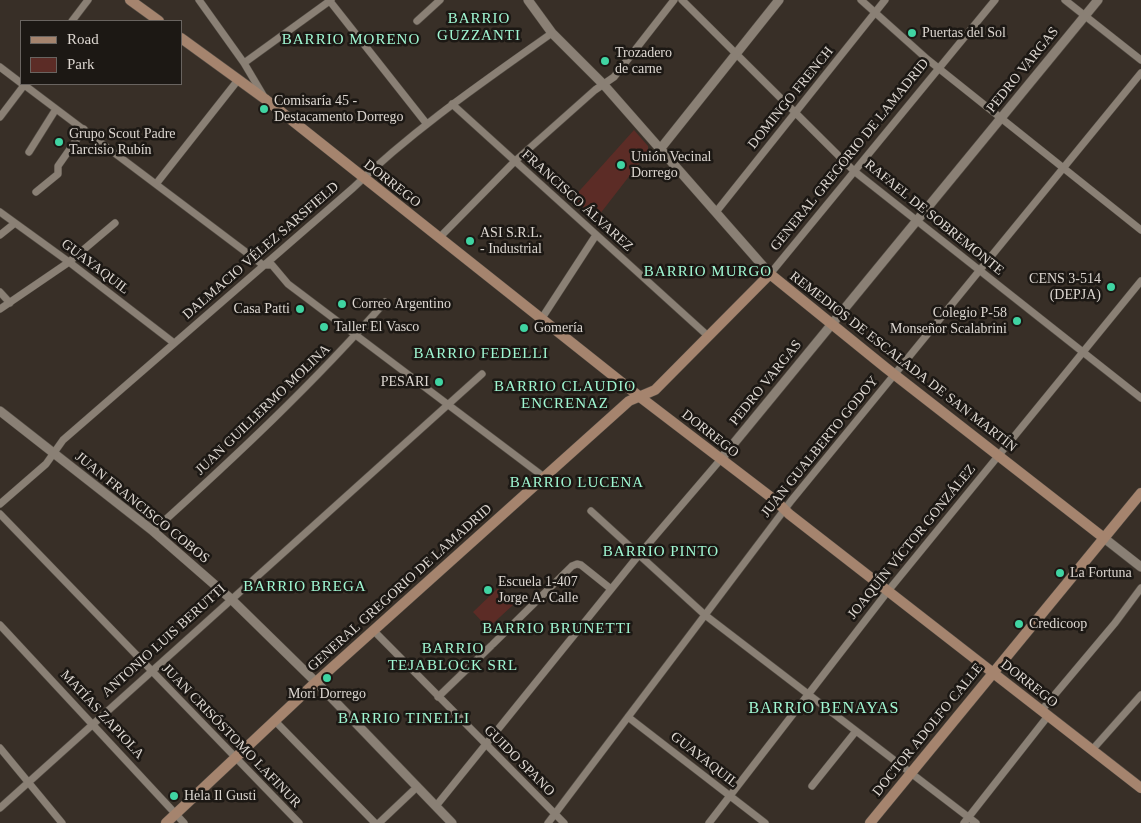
<!DOCTYPE html>
<meta charset="utf-8">
<style>
body{margin:0}
#map{position:relative;width:1141px;height:823px;overflow:hidden;background:#382f27;font-family:Georgia,serif}
canvas{display:block}
.legend{position:absolute;left:20px;top:20px;width:162px;height:65px;box-sizing:border-box;background:#1c1814;border:1px solid #696460;margin:0;padding:6px 9px;list-style:none;font-size:15px;color:#ddd7d1}
.legend li{display:flex;align-items:center;gap:10px;height:25px}
.legend b{width:25px;border:1px solid #696460}
</style>
<div id="map">
<canvas width="1141" height="823"></canvas>
<ul class="legend">
<li><b style="height:6px;background:#a5846e"></b>Road</li>
<li><b style="height:14px;background:#5c2c26"></b>Park</li>
</ul>
</div>
<script>
const ctx = document.querySelector('canvas').getContext('2d');
ctx.lineJoin = 'round';
function fill(path, color) { ctx.fillStyle = color; ctx.fill(path, 'evenodd'); }
function stroke(path, color, width, dash) { ctx.strokeStyle = color; ctx.lineWidth = width; ctx.lineCap = dash ? 'butt' : 'round'; ctx.setLineDash(dash || []); ctx.stroke(path); }
function write(font, color, halo, rows, align = 'center') {
  ctx.font = font + ' Georgia,serif'; ctx.lineWidth = 5; ctx.setLineDash([]); ctx.textBaseline = 'middle'; ctx.strokeStyle = halo; ctx.fillStyle = color; for (const [text, x, y, turn = 0] of rows) {
    ctx.save(); ctx.translate(x, y); ctx.rotate((+turn || 0) * Math.PI / 180); ctx.textAlign = isNaN(turn) ? turn : align; if (halo) ctx.strokeText(text, 0, 0); ctx.fillText(text, 0, 0); ctx.restore();
  }
}
fill(new Path2D(`
 M 634,130 L 648,146 L 648,152 L 596,219 L 573,198 Z
 M 498,588 L 513,605 L 488,628 L 473,612 Z`), '#5c2c26');
const minor = new Path2D(`
 M 199,0 L 244,63 L 263,95
 M 329,0 L 426,123
 M 682,0 L 854,171 L 1141,398
 M 861,0 L 927,59 L 1141,230
 M 1065,0 L 1141,60
 M 72,21 L 88,0
 M 417,21 L 440,0
 M 244,63 L 331,0
 M 0,67 L 21,83
 M 23,84 L 263,265 L 272,265 L 288,284 L 544,477
 M 452,104 L 708,336
 M 0,117 L 25,84
 M 29,152 L 56,109
 M 156,184 L 238,80
 M 36,192 L 58,174 L 58,166 L 84,129
 M 0,212 L 69,262 L 174,343
 M 716,212 L 885,0
 M 0,235 L 15,223
 M 439,238 L 514,162 L 595,90 L 614,77 L 674,0
 M 770,274 L 995,0
 M 0,292 L 10,303
 M 0,309 L 69,262 L 115,223
 M 542,318 L 596,235
 M 0,504 L 46,464 L 63,440 L 353,188 C 414,129 483,82 552,33
 M 591,511 L 705,615 L 976,823
 M 0,514 L 299,823
 M 153,531 C 234,458 313,384 385,302
 M 0,625 L 184,823
 M 373,630 L 564,823
 M 493,644 L 572,566 L 577,564 L 581,565 L 611,589
 M 438,697 L 491,646
 M 1041,711 L 1115,623 L 1141,588
 M 628,717 L 765,823
 M 274,720 L 375,823
 M 0,748 L 62,823
 M 1092,750 L 1141,695
 M 812,786 L 856,731
 M 436,806 L 638,556 L 721,459
 M 0,808 L 482,374
 M 379,823 L 417,787
 M 548,823 L 791,501 L 1141,73
 M 709,823 L 888,591 L 1141,281
 M 964,823 L 1048,716`);
const tertiary = new Path2D(`
 M 528,0 L 552,33 L 604,85 L 770,274
 M 661,148 L 779,0
 M 0,411 L 153,531 L 231,599 L 324,690 L 452,823
 M 721,459 L 1098,0
 M 1104,538 L 1141,567`);
const secondary = new Path2D(`
 M 130,0 L 159,21
 M 181,38 L 265,99 L 640,397 L 776,501 L 789,514 L 1141,788
 M 166,823 L 316,682 L 629,401 L 655,390 L 770,274 L 886,368 L 1104,538
 M 870,823 L 1141,493`);
stroke(minor, '#544d45', 8);
stroke(tertiary, '#544d45', 10);
stroke(secondary, '#544d45', 11);
stroke(minor, '#8a8075', 7);
stroke(tertiary, '#8a8075', 9);
stroke(secondary, '#a5846e', 10);
for (const [x, y, r, color] of [
 [912,33,5,"#40d4a2"],
 [605,61,5,"#40d4a2"],
 [264,109,5,"#40d4a2"],
 [59,142,5,"#40d4a2"],
 [621,165,5,"#40d4a2"],
 [470,241,5,"#40d4a2"],
 [1111,287,5,"#40d4a2"],
 [342,304,5,"#40d4a2"],
 [300,309,5,"#40d4a2"],
 [1017,321,5,"#40d4a2"],
 [324,327,5,"#40d4a2"],
 [524,328,5,"#40d4a2"],
 [439,382,5,"#40d4a2"],
 [1060,573,5,"#40d4a2"],
 [488,590,5,"#40d4a2"],
 [1019,624,5,"#40d4a2"],
 [327,678,5,"#40d4a2"],
 [174,796,5,"#40d4a2"]
]) { const dot = new Path2D(); dot.arc(x, y, r, 0, 2 * Math.PI); ctx.fillStyle = color; ctx.fill(dot); stroke(dot, '#1c1814', 2); }
write('14px', '#ddd7d1', '#1c1814', [
 ["Puertas del Sol",922,33],
 ["Trozadero",615,53],
 ["de carne",615,69],
 ["Comisaría 45 -",274,101],
 ["Destacamento Dorrego",274,117],
 ["Grupo Scout Padre",69,134],
 ["Tarcisio Rubín",69,150],
 ["Unión Vecinal",631,157],
 ["Dorrego",631,173],
 ["ASI S.R.L.",480,233],
 ["- Industrial",480,249],
 ["CENS 3-514",1101,279,"right"],
 ["(DEPJA)",1101,295,"right"],
 ["Correo Argentino",352,304],
 ["Casa Patti",290,309,"right"],
 ["Colegio P-58",1007,313,"right"],
 ["Monseñor Scalabrini",1007,329,"right"],
 ["Taller El Vasco",334,327],
 ["Gomería",534,328],
 ["PESARI",429,382,"right"],
 ["La Fortuna",1070,573],
 ["Escuela 1-407",498,582],
 ["Jorge A. Calle",498,598],
 ["Credicoop",1029,624],
 ["Mori Dorrego",327,694,"center"],
 ["Hela Il Gusti",184,796]
], 'left');
write('14px', '#ddd7d1', '#1c1814', [
 ["PEDRO VARGAS",1023,70,-51],
 ["DOMINGO FRENCH",791,98,-51],
 ["GENERAL GREGORIO DE LAMADRID",850,155,-51],
 ["DORREGO",392,184,38],
 ["FRANCISCO ÁLVAREZ",577,201,42],
 ["RAFAEL DE SOBREMONTE",934,218,39],
 ["DALMACIO VÉLEZ SARSFIELD",261,251,-41],
 ["GUAYAQUIL",95,267,37],
 ["REMEDIOS DE ESCALADA DE SAN MARTÍN",903,362,38],
 ["PEDRO VARGAS",766,383,-51],
 ["JUAN GUILLERMO MOLINA",263,410,-44],
 ["DORREGO",710,434,38],
 ["JUAN GUALBERTO GODOY",820,447,-51],
 ["JUAN FRANCISCO COBOS",142,508,39],
 ["JOAQUÍN VÍCTOR GONZÁLEZ",912,542,-51],
 ["GENERAL GREGORIO DE LAMADRID",400,588,-42],
 ["ANTONIO LUIS BERUTTI",164,641,-42],
 ["DORREGO",1029,684,38],
 ["MATÍAS ZAPIOLA",102,715,47],
 ["DOCTOR ADOLFO CALLE",928,730,-51],
 ["JUAN CRISÓSTOMO LAFINUR",231,736,46],
 ["GUAYAQUIL",704,760,38],
 ["GUIDO SPANO",519,761,45]
]);
ctx.letterSpacing = '1px';
write('15px', '#a0f8d3', '#1c1814', [
 ["BARRIO",479,19],
 ["GUZZANTI",479,36],
 ["BARRIO MORENO",351,40],
 ["BARRIO MURGO",708,272],
 ["BARRIO FEDELLI",481,354],
 ["BARRIO CLAUDIO",565,387],
 ["ENCRENAZ",565,404],
 ["BARRIO LUCENA",577,483],
 ["BARRIO PINTO",661,552],
 ["BARRIO BREGA",305,587],
 ["BARRIO BRUNETTI",557,629],
 ["BARRIO",453,649],
 ["TEJABLOCK SRL",453,666],
 ["BARRIO TINELLI",404,719]
]);
ctx.letterSpacing = '0px';
ctx.letterSpacing = '1px';
write('16px', '#a0f8d3', '#1c1814', [
 ["BARRIO BENAYAS",824,709]
]);
ctx.letterSpacing = '0px';
</script>
